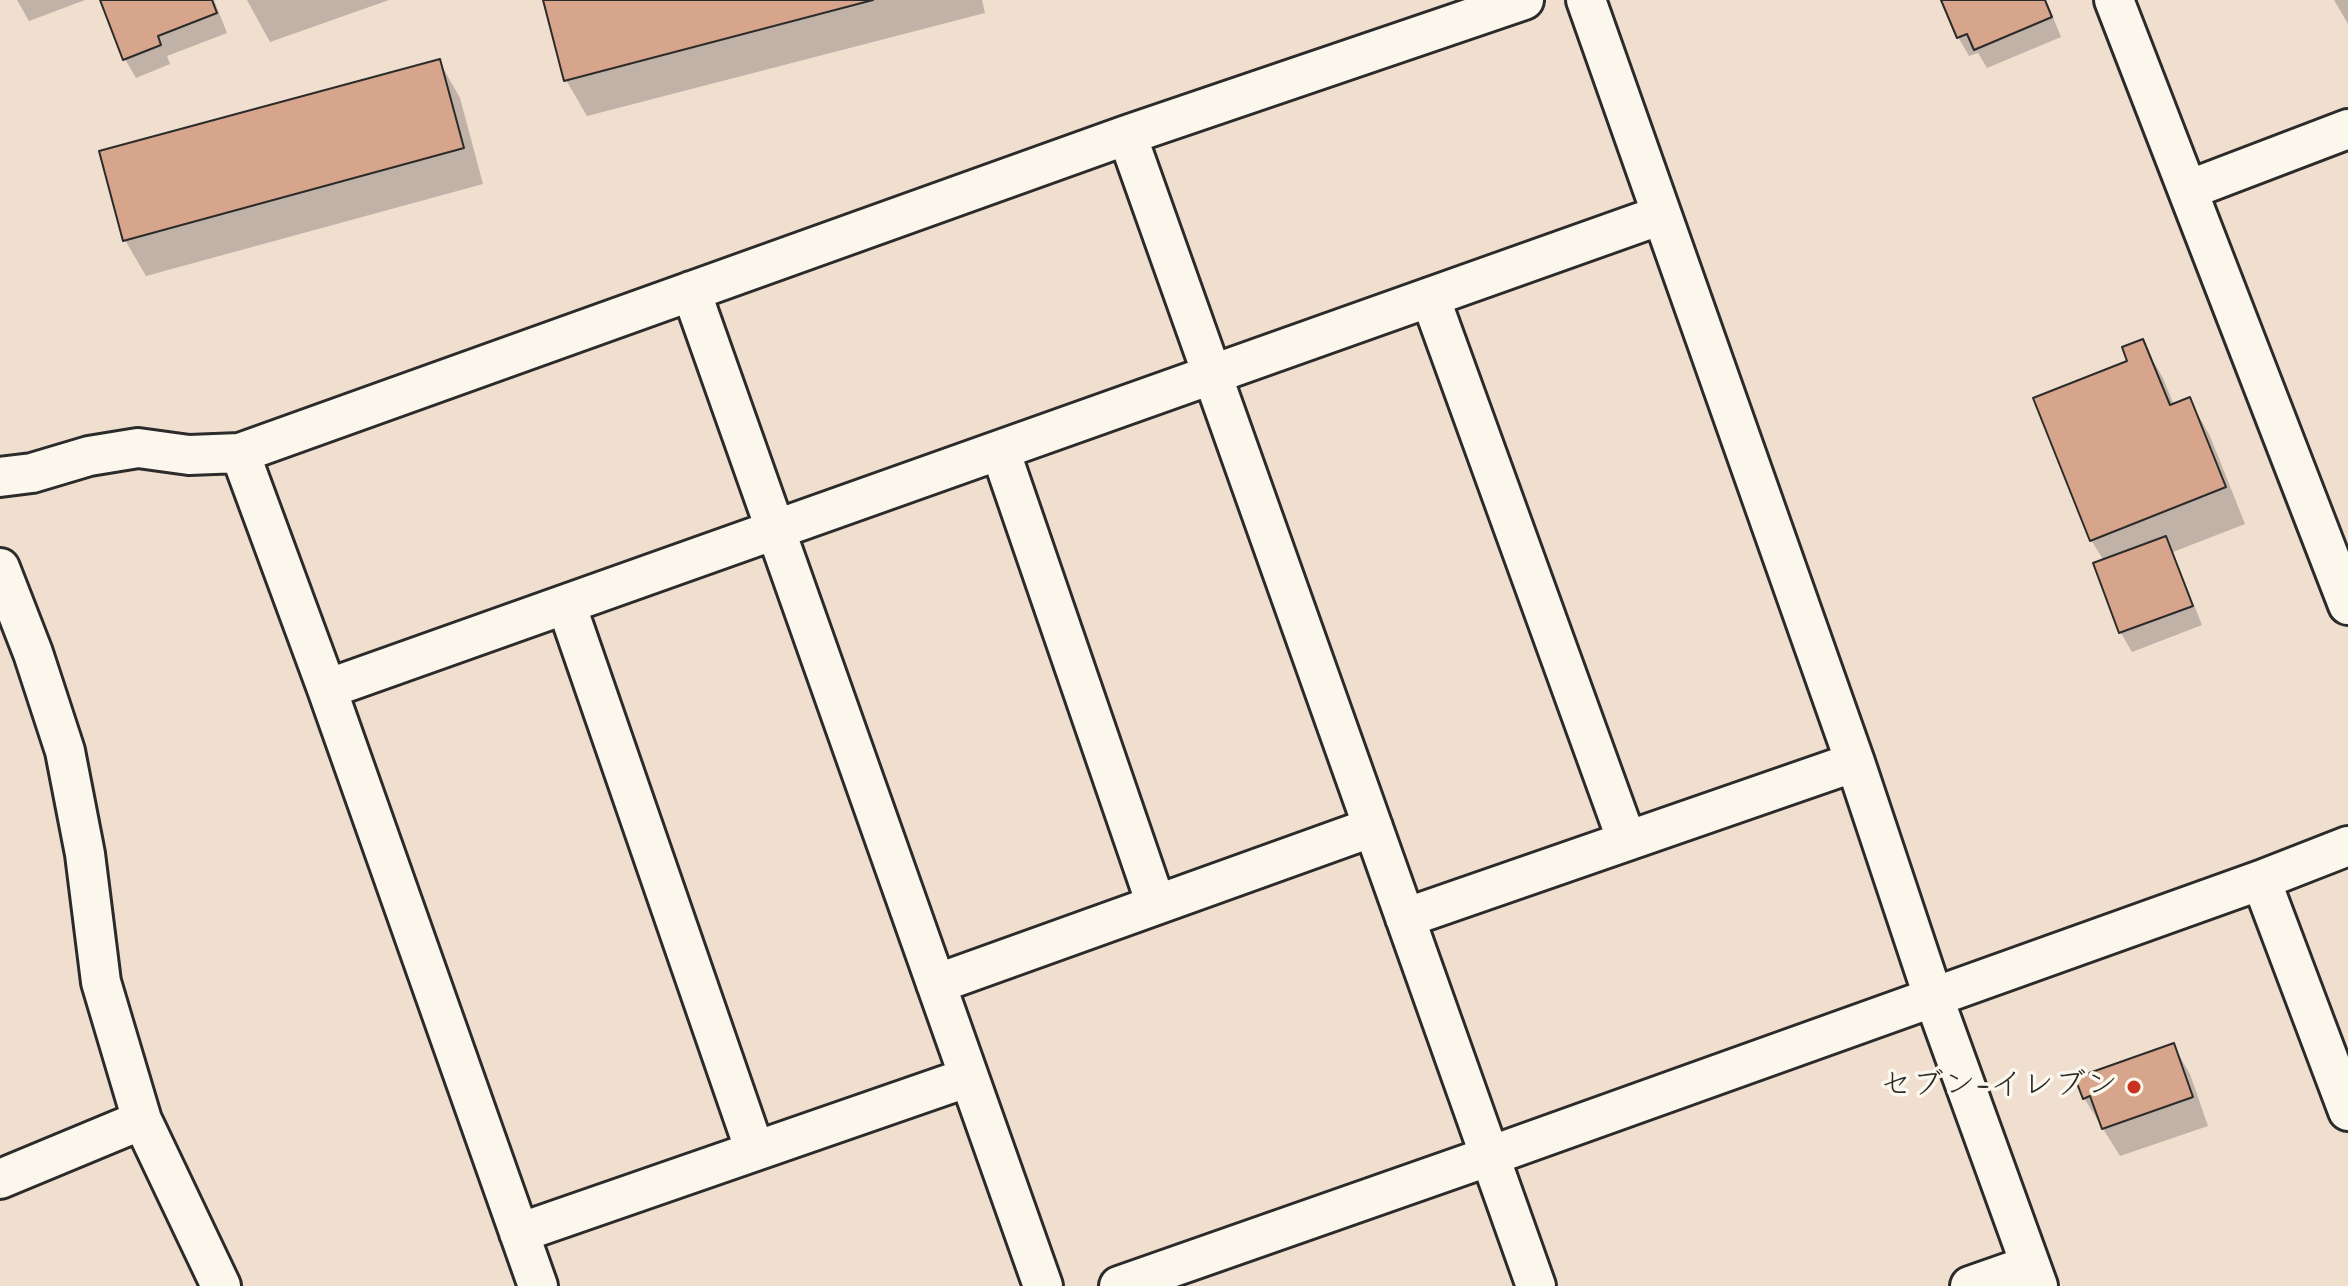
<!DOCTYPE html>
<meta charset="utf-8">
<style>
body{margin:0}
canvas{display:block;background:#f0decf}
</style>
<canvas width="2348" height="1286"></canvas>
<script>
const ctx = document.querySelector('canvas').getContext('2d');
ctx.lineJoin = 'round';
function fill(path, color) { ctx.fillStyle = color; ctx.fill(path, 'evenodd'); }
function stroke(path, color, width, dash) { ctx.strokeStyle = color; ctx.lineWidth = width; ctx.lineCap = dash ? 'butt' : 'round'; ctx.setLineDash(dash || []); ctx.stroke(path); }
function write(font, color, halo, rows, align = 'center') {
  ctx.font = font + ' Mynerve,"Klee One",sans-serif'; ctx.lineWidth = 7; ctx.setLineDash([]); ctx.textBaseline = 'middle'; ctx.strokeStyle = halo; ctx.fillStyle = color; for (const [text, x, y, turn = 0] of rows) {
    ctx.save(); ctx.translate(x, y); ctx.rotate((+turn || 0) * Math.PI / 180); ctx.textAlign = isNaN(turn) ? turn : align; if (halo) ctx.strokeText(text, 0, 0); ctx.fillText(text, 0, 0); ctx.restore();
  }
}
fill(new Path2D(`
 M 17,0 L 85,0 L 29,21 Z
 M 102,0 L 214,0 L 227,33 L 167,56 L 170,64 L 136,78 L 125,59 Z
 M 247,0 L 389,0 L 270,42 Z
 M 545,0 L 982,0 L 985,13 L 587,116 L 566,80 Z
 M 1943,0 L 2046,0 L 2061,37 L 1987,68 L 1978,53 L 1969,56 L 1958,37 Z
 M 2334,0 L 2348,0 L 2348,24 Z
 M 439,61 L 460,98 L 483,184 L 146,276 L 125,240 Z
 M 2142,342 L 2163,378 L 2174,405 L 2189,399 L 2210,436 L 2245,524 L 2173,552 L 2202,625 L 2132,652 L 2121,633 L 2095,564 L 2104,561 L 2091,540 L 2130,362 Z
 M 2173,1045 L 2190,1074 L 2208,1126 L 2120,1156 L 2084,1098 Z`), '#0003');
const building = new Path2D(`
 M 100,0 L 212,0 L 217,13 L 158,36 L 161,45 L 123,60 Z
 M 543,0 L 873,0 L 564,81 Z
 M 1941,0 L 2045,0 L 2052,17 L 1974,50 L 1967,34 L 1957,38 Z
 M 440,59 L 464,148 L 123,241 L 99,151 Z
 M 2143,339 L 2170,405 L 2190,397 L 2226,487 L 2090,541 L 2033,398 L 2127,361 L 2122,347 Z
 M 2166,536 L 2193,606 L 2119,633 L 2093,563 Z
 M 2174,1043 L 2193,1097 L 2102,1129 L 2090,1096 L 2083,1099 L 2075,1078 Z`);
fill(building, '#d7a58b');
stroke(building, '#2b2b2b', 2);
const minor = new Path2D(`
 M 1586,0 L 1855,762 L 1933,996 L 2038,1286
 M 2114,0 L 2348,605
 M 1127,135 L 1536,1286
 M 2188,190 L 2348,129
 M 691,291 L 1043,1286
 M 1430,297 L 1627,841
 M 1000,450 L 1156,904
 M 240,453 L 1127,135 L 1524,0
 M 0,477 L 32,473 L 89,456 L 138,448 L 189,455 L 240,453 L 327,689 L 538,1286
 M 0,568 L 33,653 L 65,751 L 85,854 L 101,982 L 142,1120 L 221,1286
 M 566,604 L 755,1151
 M 327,689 L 1661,215
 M 2261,880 L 2348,1111
 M 1405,918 L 1855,762
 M 936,984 L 1373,827
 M 0,1179 L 142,1120
 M 519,1233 L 969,1077
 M 1119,1286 L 1490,1156 L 2261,880 L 2348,846
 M 1970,1286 L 2030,1265`);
stroke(minor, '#2b2b2b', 44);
stroke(minor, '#fbf7ec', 38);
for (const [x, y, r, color] of [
 [2134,1087,8,"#c8321e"]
]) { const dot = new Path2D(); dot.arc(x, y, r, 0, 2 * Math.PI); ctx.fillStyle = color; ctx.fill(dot); stroke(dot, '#fbf7ec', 3); }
write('32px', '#2b2b2b', '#fbf7ec', [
 ["セブン-イレブン",2118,1087]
], 'right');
</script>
